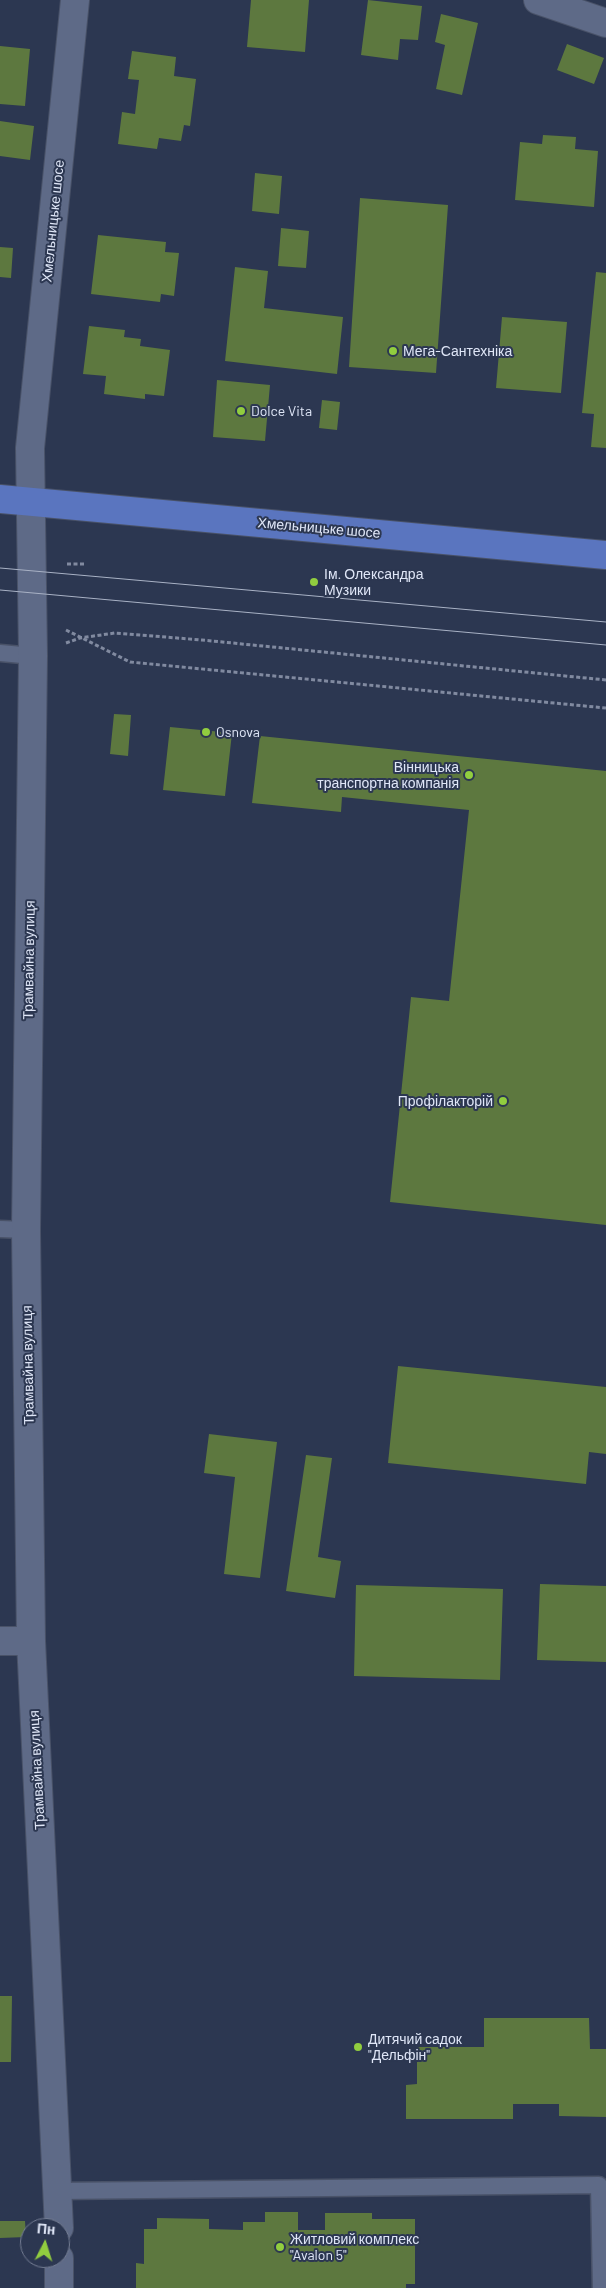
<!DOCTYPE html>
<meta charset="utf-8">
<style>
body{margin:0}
#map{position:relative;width:606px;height:2288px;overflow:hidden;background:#2c3751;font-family:Barlow,sans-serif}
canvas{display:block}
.north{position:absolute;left:20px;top:2218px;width:50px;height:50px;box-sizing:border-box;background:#2c3751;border:1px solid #747d93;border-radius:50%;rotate:5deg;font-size:14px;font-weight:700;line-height:20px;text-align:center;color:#dfe6f7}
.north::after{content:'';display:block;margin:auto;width:18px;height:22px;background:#91cd3f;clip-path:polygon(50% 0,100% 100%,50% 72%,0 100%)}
</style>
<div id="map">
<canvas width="606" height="2288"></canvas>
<div class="north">Пн</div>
</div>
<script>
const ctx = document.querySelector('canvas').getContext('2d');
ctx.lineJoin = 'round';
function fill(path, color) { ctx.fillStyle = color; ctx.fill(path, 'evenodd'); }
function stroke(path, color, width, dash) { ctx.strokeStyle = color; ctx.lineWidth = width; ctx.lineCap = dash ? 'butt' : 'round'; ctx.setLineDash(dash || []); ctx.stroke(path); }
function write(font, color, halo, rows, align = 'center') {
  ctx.font = font + ' Barlow,sans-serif'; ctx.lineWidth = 4; ctx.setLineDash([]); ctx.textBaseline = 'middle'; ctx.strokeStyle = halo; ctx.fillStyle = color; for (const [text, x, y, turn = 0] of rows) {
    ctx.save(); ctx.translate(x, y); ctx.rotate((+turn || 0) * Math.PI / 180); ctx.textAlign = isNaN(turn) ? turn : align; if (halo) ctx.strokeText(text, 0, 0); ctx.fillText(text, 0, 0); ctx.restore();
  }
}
fill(new Path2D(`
 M 251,0 L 309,0 L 305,52 L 247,47 Z
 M 368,0 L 422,6 L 418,40 L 400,39 L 398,60 L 361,55 Z
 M 441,14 L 478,23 L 462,95 L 436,89 L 445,45 L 435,42 Z
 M 567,44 L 604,58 L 594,84 L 557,70 Z
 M 0,46 L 30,49 L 25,106 L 0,104 Z
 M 132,51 L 176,57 L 174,76 L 196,79 L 190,126 L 184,125 L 181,141 L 159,138 L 157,149 L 118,144 L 122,112 L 135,114 L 139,80 L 128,79 Z
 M 0,121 L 34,126 L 30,160 L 0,156 Z
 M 543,135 L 576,137 L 575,149 L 598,151 L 594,207 L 515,200 L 520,142 L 542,144 Z
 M 255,173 L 282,176 L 279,214 L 252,211 Z
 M 360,198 L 448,205 L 436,373 L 349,367 Z
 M 281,228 L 309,231 L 306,268 L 278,266 Z
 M 98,235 L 166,242 L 165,252 L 179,253 L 174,296 L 161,294 L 160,302 L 91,294 Z
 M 0,247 L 13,248 L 11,278 L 0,277 Z
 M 235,267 L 268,271 L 264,308 L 343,317 L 337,374 L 225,361 Z
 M 596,272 L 606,273 L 606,448 L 591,447 L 594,414 L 582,413 Z
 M 502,317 L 567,322 L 561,393 L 496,388 Z
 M 89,326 L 125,330 L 124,337 L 141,339 L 140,346 L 170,350 L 164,396 L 145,394 L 145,399 L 104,394 L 106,376 L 83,374 Z
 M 217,380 L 270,385 L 265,441 L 213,437 Z
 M 322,400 L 340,402 L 337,430 L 319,428 Z
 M 114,714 L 131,715 L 128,756 L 110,754 Z
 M 170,727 L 232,733 L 225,796 L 163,790 Z
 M 260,736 L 606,771 L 606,1225 L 390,1202 L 411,997 L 449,1001 L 469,810 L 342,797 L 341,812 L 252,803 Z
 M 398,1366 L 606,1387 L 606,1454 L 589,1452 L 586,1484 L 388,1463 Z
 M 209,1434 L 277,1442 L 260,1578 L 224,1574 L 235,1477 L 204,1473 Z
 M 306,1455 L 332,1458 L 318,1557 L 341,1561 L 335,1598 L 286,1591 Z
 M 540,1584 L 606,1586 L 606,1662 L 537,1660 Z
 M 356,1585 L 503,1589 L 500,1680 L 354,1676 Z
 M 0,1996 L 12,1996 L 11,2062 L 0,2062 Z
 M 484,2018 L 589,2018 L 590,2049 L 606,2049 L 606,2117 L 559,2116 L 559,2104 L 513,2104 L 513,2119 L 406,2119 L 406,2085 L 417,2084 L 417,2047 L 484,2047 Z
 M 265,2212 L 298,2212 L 298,2230 L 325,2230 L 325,2213 L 372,2213 L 372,2219 L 415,2219 L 415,2284 L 406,2284 L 406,2288 L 136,2288 L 136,2263 L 144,2264 L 144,2229 L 157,2229 L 157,2218 L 209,2219 L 209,2229 L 243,2230 L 243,2222 L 265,2222 Z
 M 0,2221 L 25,2221 L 26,2237 L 0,2238 Z`), '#5d783f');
const lane = new Path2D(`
 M 0,653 L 33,656
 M 0,1229 L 26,1230
 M 59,2191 L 599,2185 L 601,2288`);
const street = new Path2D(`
 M 538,0 L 606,23
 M 0,1641 L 31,1641
 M 59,2228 L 31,1641 L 26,1230 L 33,656 L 30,448 L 75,0
 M 59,2258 L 59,2288`);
const primary = new Path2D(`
 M 0,499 L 606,555`);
stroke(lane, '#495268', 19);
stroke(street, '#495268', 30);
stroke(primary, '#495268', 30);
stroke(new Path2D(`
 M 67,564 L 86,564
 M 66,630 L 130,662 L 606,708
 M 66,643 L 80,638 L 115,633 L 202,640 L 606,680`), '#818aa0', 3, [4, 2.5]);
stroke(lane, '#5e6a87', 16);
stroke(street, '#5e6a87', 28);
stroke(primary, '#5a75bf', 28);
stroke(new Path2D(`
 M 0,568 L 606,622
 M 0,590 L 606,645`), '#a9b2c5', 1);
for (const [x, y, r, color] of [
 [393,351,5,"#91cd3f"],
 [241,411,5,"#91cd3f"],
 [314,582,5,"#91cd3f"],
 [206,732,5,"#91cd3f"],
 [469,775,5,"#91cd3f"],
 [503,1101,5,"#91cd3f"],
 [358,2047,5,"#91cd3f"],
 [280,2247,5,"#91cd3f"]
]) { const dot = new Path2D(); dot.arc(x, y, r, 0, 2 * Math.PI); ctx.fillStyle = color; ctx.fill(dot); stroke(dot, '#2c3751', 2); }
write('14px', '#dfe6f7', '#2c3751', [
 ["Хмельницьке шосе",53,221,-84],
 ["Хмельницьке шосе",319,528,5],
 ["Трамвайна вулиця",29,960,-89],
 ["Трамвайна вулиця",28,1365,-91],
 ["Трамвайна вулиця",37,1770,-93]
]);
write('14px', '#dfe6f7', '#2c3751', [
 ["Мега-Сантехніка",403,351],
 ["Dolce Vita",251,411],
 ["Ім. Олександра",324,574],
 ["Музики",324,590],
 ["Osnova",216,732],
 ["Вінницька",459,767,"right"],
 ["транспортна компанія",459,783,"right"],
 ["Профілакторій",493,1101,"right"],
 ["Дитячий садок",368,2039],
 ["\"Дельфін\"",368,2055],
 ["Житловий комплекс",290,2239],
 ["\"Avalon 5\"",290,2255]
], 'left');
</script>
